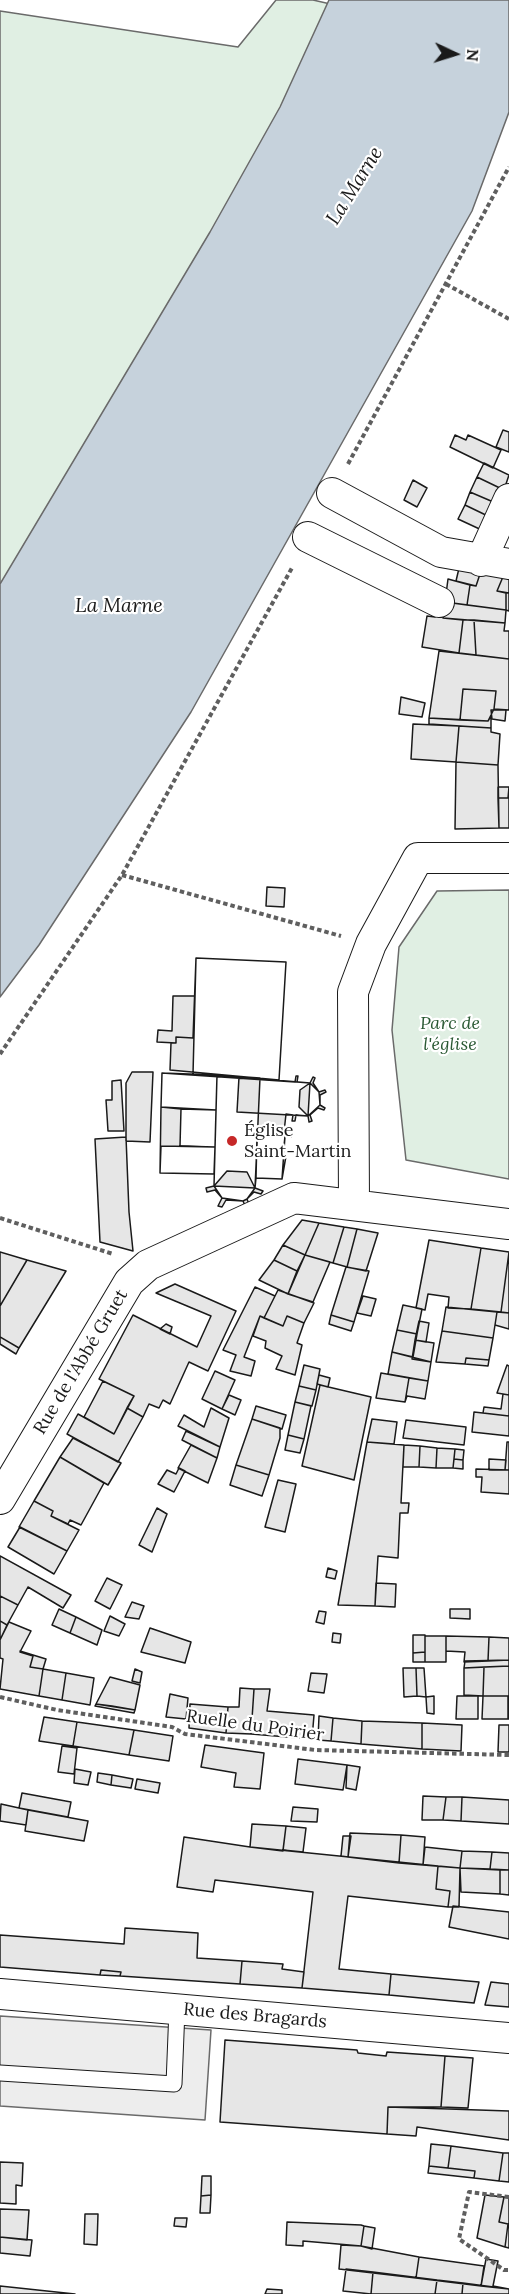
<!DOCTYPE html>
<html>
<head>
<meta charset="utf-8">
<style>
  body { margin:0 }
  #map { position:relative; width:509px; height:2294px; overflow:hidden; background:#fff; font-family:Lora,serif }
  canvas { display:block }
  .north { position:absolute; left:425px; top:24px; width:60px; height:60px; -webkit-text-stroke:4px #fff; paint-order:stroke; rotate:94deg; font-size:16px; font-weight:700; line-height:24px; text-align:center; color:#1a1a1a }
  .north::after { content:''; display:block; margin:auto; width:21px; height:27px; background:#1a1a1a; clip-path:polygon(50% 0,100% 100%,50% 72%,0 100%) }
</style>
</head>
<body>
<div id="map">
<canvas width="509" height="2294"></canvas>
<div class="north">N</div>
</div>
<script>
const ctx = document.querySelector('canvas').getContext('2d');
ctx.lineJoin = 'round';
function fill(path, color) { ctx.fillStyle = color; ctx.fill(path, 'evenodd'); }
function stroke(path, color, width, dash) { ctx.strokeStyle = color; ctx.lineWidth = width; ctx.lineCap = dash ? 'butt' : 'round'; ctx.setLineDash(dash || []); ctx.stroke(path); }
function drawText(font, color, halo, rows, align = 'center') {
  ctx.font = font + ' Lora,serif'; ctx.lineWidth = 4.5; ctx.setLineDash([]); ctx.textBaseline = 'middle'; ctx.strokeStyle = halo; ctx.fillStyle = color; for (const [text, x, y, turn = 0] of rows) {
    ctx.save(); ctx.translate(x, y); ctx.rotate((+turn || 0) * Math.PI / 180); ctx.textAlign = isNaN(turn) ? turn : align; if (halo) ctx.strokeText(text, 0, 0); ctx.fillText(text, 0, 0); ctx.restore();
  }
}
const green = new Path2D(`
  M276,0H313L374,14L0,753V11L238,47Z
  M509,890V1179L406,1160L392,1030L399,947L437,891Z`);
fill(green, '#e0efe3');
stroke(green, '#6a6a6a', 1.5);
const parking = new Path2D(`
  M0,2016L211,2030L205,2120L0,2106Z`);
fill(parking, '#ededed');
stroke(parking, '#6a6a6a', 1.5);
const water = new Path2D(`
  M329,0H509V112L472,211L191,712L39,945L0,997V584L210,232L280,107Z`);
fill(water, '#c6d2dc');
stroke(water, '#6a6a6a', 1.5);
const building = new Path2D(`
  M503,430L509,432V452L496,447Z
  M455,435L466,440L468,435L501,450L493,468L450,447Z
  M484,463L509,475L504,490L477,477Z
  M477,477L504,490L498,504L470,492Z
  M413,480L427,488L417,507L404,500Z
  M470,492L498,504L492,518L465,505Z
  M465,505L492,518L486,532L458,519Z
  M460,564L482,568L476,586L456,581Z
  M482,568L505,572L497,591L506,593V610L467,605L470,585L476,586Z
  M505,572L509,573V593L497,591Z
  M448,579L470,585L467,605L445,602Z
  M506,593H509V611L506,610Z
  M445,602L506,610L505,623L443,618Z
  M437,607L445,608L443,618L463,620L459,653L422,647L427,616L435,617Z
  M463,620H474L476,655L459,653Z
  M474,620L505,623L504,631H509V659L476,655Z
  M439,651L509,659V710L494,709L496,691L463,689L460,720L429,718Z
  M463,689L496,691L494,709L488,721L460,720Z
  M401,697L425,703L422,717L399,714Z
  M491,710H506L505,721L492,719Z
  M491,716V728L429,724V718L488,721Z
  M413,724L459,726L456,762L411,759Z
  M459,726L491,728V732L500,734L498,765L456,762Z
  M456,762L498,765L499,828L455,829Z
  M498,787H509L508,798H498Z
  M509,788V828H499L498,798H508Z
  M267,887L285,888L284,907L266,906Z
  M196,958L286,962L279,1080L170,1070L171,1043H176V1037L193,1038Z
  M196,958L286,962L279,1080L193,1074Z
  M173,996H195L193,1038L176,1037V1043L157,1042L158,1030L172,1031Z
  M132,1072H153L150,1142L126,1141V1083Z
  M162,1073L295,1082L296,1076H298L297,1082L310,1083L313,1077L315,1078L313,1083L319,1092L325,1090L326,1092L320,1095V1105L325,1108L324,1110L318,1108L310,1115L312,1121L309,1122L308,1116L296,1115L295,1121H292L293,1115L286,1114L284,1132L292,1133L291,1137L285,1136L283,1156H286L282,1179L256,1178L255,1188L263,1191L261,1194L254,1192L247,1199L250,1207L246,1208L243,1201L226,1200L222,1207L218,1206L222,1198L215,1190L207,1192L206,1188L214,1186L215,1147L180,1146L181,1109L161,1107Z
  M162,1073L217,1075L216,1110L161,1107Z
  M217,1075L260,1078L255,1188L214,1186Z
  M239,1077L310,1083L308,1116L237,1112Z
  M121,1080L124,1131H108L106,1100H112V1081Z
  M310,1083L319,1092L320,1105L308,1116L299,1107L300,1090Z
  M161,1107L181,1109L180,1146L215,1147L214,1174L160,1173Z
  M181,1109L216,1110L215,1147L180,1146Z
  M257,1136H285L282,1179L256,1178Z
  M126,1137L129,1212L133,1251L100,1242L95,1139Z
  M161,1146L215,1147L214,1174L160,1173Z
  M227,1171L247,1172L255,1188L247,1199L243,1201L222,1198L214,1186Z
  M302,1220L319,1223L305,1255L283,1245Z
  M319,1223L344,1227L333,1263L305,1255Z
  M344,1227L357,1229L347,1267L333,1263Z
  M357,1229L378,1233L366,1271L347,1267Z
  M429,1240L481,1248L471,1309L448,1308L449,1297L428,1294L425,1310L416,1308Z
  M283,1245L305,1255L297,1271L274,1260Z
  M481,1248L509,1252L501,1312L471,1309Z
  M0,1252L27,1260L0,1306Z
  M509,1252V1313L501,1312Z
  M305,1255L330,1262L313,1302L288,1294Z
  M27,1260L66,1271L19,1348L0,1337V1306Z
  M274,1260L297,1271L288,1294L259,1280Z
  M346,1267L369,1271L354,1322L331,1315Z
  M175,1284L236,1311L208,1371L189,1362L170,1404L163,1400L159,1408L149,1404L143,1417L127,1408L134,1396L99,1379L133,1315L197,1347L211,1316L156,1293Z
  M255,1287L275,1296L264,1318L260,1316L244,1357L255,1361L251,1376L230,1371L236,1355L223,1350Z
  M278,1290L314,1303L304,1323L287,1316L283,1326L264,1318Z
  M363,1296L376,1299L371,1316L357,1313Z
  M403,1305L422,1309L417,1334L397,1330Z
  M446,1307L497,1312L493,1338L442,1331Z
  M497,1312L509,1313V1329L495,1325Z
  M331,1315L354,1322L351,1331L329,1324Z
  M260,1316L283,1326L287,1316L304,1323L297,1343L302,1345L295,1375L276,1369L282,1356L265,1348L266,1341L253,1336Z
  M419,1321L429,1323L426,1342L415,1340Z
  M166,1324L172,1327L170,1334L160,1329Z
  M397,1330L417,1334L413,1357L392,1352Z
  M442,1331L493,1338L489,1360L466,1358L465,1364L436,1362Z
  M0,1337L19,1348L16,1354L0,1344Z
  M415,1340L434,1343L431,1362L412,1359Z
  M392,1352L431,1362L428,1381L388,1374Z
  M466,1358L489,1360L488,1366L465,1364Z
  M304,1365L320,1369L316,1390L299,1386Z
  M507,1365L509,1366V1395L497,1393Z
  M215,1371L235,1380L222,1409L202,1399Z
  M381,1373L409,1378L405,1402L376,1398Z
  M319,1375L330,1378L328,1387L317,1384Z
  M409,1378L428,1381L425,1399L407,1396L405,1402Z
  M103,1381L134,1396L114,1434L84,1417Z
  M320,1385L371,1397L354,1480L302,1466Z
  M299,1386L316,1390L312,1406L295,1402Z
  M503,1394L509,1395V1416L483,1413L484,1407L501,1409Z
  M229,1395L241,1400L235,1415L222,1409Z
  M295,1402L311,1406L304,1439L288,1435Z
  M256,1406L286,1415L282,1429L252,1419Z
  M127,1408L143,1417L118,1462L67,1434L78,1414L114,1434Z
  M211,1408L229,1418L220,1447L178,1426L184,1415L204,1427Z
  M474,1412L509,1416V1436L472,1432Z
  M252,1419L280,1428V1438L269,1475L236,1465Z
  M372,1419L397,1422L394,1444L367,1442Z
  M406,1420L466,1427L464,1445L403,1438Z
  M186,1431L220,1447L217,1458L182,1440Z
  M288,1435L304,1439L300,1453L285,1450Z
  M73,1438L121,1463L108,1485L60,1457Z
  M367,1442L404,1445L401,1503H409L408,1513H400L398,1558L378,1556L375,1606L338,1605Z
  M507,1442H509V1470H505Z
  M191,1445L217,1458L208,1483L178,1468Z
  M404,1445L420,1446L419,1467H403Z
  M420,1446L437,1448L436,1468L419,1467Z
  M437,1448L455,1449L453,1468H436Z
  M455,1449L464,1450L463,1460L454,1459Z
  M60,1457L104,1483L81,1525L70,1520L68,1524L51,1516L53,1511L34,1501Z
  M454,1459L463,1460V1469L453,1468Z
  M489,1459L506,1460L505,1470H489Z
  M236,1465L269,1475L262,1496L230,1485Z
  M179,1468L185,1471L174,1492L158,1484L167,1470L176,1474Z
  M476,1469L509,1470V1494L481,1492L482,1477H476Z
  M278,1480L296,1484L285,1532L265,1527Z
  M34,1501L53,1511L51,1516L79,1530L67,1551L19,1527Z
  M157,1508L167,1514L152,1552L139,1545Z
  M20,1527L67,1551L54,1574L8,1547Z
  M0,1556L71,1595L63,1608L28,1587L18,1605L0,1596Z
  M328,1568L337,1571L335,1579L326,1577Z
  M107,1578L122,1585L110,1609L95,1601Z
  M376,1583L396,1584L395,1607L375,1606Z
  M0,1596L18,1605L7,1625L0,1621Z
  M132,1602L144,1606L139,1619L125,1617Z
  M59,1609L76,1617L70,1633L52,1625Z
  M450,1609H470V1619L450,1618Z
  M319,1611L326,1612L324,1624L316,1622Z
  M110,1616L125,1624L119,1636L104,1631Z
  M76,1617L102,1630L97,1645L70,1633Z
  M0,1621L7,1625L0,1640Z
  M9,1622L31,1631L20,1652L33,1656L30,1667L43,1669L39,1696L0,1689L3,1659L0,1658V1640Z
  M150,1628L191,1642L185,1663L141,1652Z
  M333,1633L341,1634L340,1643L332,1642Z
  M413,1635H425V1652L413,1653Z
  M425,1636H446V1662H425Z
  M446,1636L489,1637L488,1661L464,1662L465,1652L446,1651Z
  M489,1637L509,1638V1660L488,1661Z
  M20,1651L46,1659L43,1669L30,1667L33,1656Z
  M425,1652V1662H413V1653Z
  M509,1660V1666L464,1668L465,1661Z
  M509,1666V1719L508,1696H483L484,1667Z
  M484,1667L483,1696L464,1695V1668Z
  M403,1668H416L417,1696L404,1697Z
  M416,1668H424L426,1697L417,1696Z
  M43,1669L66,1673L62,1700L39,1696Z
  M135,1669L142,1672L140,1683L132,1681Z
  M66,1673L94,1678L90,1705L62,1700Z
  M311,1673L327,1674L324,1693L308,1691Z
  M110,1677L140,1685L135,1710L96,1704Z
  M240,1688L254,1689L251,1734L226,1733L228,1707H239Z
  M254,1689H270L267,1711L314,1715L312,1739L251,1734Z
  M170,1694L188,1698L186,1719L166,1717Z
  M434,1696V1714L427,1713L426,1697Z
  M457,1696H478V1719H456Z
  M483,1696H508V1719H482Z
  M96,1704L112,1706L135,1710L134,1713L95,1706Z
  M190,1704L228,1707L226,1733L189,1728Z
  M319,1716L333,1718L331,1741L318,1740Z
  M44,1717L77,1722L73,1746L39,1741Z
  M333,1718L362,1721L361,1744L331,1741Z
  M362,1721L422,1723V1749L361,1744Z
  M77,1722L134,1730L129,1755L73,1746Z
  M422,1723L462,1725L461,1751L422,1749Z
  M499,1725H509V1752H498Z
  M134,1730L173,1736L169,1761L129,1755Z
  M205,1745L264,1753L260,1789L234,1787L236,1773L201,1767Z
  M62,1746L77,1748L74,1774L58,1772Z
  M298,1759L347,1765L343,1790L295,1784Z
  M347,1765L360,1767L356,1790L346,1788Z
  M75,1769L91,1772L88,1785L74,1783Z
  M98,1773L112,1775L111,1785L97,1782Z
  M112,1775L133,1779L131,1788L111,1785Z
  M137,1779L160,1783L158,1793L135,1789Z
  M22,1793L71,1802L68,1817L19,1808Z
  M423,1796L446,1797L443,1820H422Z
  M446,1797H462L461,1821L443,1820Z
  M462,1797L509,1800V1824L461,1821Z
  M1,1804L28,1810L26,1825L0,1821Z
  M293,1807L318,1809L317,1822L291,1821Z
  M28,1810L88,1821L84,1841L25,1831Z
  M252,1824L286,1826L283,1851L250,1847Z
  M286,1826L306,1828L303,1852L283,1850Z
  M350,1833L401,1835L399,1863L348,1857Z
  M401,1835L425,1837L423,1865L399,1863Z
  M343,1836H351L348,1857L341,1856Z
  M184,1837L250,1847L438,1866L436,1889L450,1891L448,1907L348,1896L339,1969L391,1974L389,1995L302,1988L313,1892L215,1880L213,1892L177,1887Z
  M425,1847L462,1851L460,1868L423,1865Z
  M462,1851L492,1852L490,1869L460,1868Z
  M492,1852L509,1853V1870L490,1869Z
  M438,1866L460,1868L459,1907H448L450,1891L436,1889Z
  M460,1868L500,1870V1894L461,1892Z
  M500,1870H509V1895L500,1894Z
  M453,1906L509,1912V1939L449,1927Z
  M125,1928L198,1933L197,1958L242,1961L240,1984L120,1976L121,1972L101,1970L100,1975L0,1967V1935L124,1944Z
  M242,1961L283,1964L282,1969L304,1972L302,1988L240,1984Z
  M101,1970L121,1972L120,1976L100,1975Z
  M391,1974L479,1982L474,2003L389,1995Z
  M491,1982L509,1984V2007L485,2005Z
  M225,2040L357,2050L358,2053L386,2056L387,2052L445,2056L441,2107H388L387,2134L220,2122Z
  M445,2056L473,2058L468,2108L441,2107Z
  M388,2107L509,2111V2140L417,2127L416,2136L387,2134Z
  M431,2144L451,2146L448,2168L429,2166Z
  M451,2146L503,2153L499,2181L474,2178L475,2171L448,2168Z
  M503,2153H509V2182L499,2181Z
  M0,2162L23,2163L22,2186L16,2185V2204L0,2203Z
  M429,2166L475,2171L474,2178L428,2173Z
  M202,2176H211V2195L201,2196Z
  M211,2195L210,2213H200L201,2196Z
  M485,2195L504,2197L499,2222L508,2224L505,2247L477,2238Z
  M504,2197L509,2198V2248L505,2247L508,2224L499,2222Z
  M0,2209L29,2210L27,2240L0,2237Z
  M85,2214H98L97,2245L84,2244Z
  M175,2218H187L186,2227L174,2226Z
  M287,2222L361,2225L364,2226L361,2246L303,2241V2246L286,2245Z
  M364,2226L375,2228L372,2249L361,2246Z
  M0,2237L32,2240L30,2256L0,2253Z
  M341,2245L361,2246L419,2257L416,2278L339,2269Z
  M419,2257L484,2266L481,2286L416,2278Z
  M486,2259L498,2261L493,2286L509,2289L481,2286Z
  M346,2269L373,2272L371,2294L343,2291Z
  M373,2272L437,2280L435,2294H371Z
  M437,2280L463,2283L462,2294H435Z
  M463,2283L509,2289V2294H462Z
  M0,2286L75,2294H0Z
  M267,2289L282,2290V2294H265Z`);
fill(building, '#e6e6e6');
stroke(building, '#1a1a1a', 1.5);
const service = new Path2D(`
  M0,2073L174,2084L177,2009`);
const minor = new Path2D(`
  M332,493L441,552L509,564
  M308,537L439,602
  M481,561L509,499
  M354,1205L353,992L371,944L418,858H509
  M0,1499L129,1282L148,1265L294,1198L509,1224
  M0,1994L509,2038`);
stroke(service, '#1a1a1a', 17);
stroke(minor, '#1a1a1a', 32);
stroke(new Path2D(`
  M446,284L509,319
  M348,464L509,167
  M122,875L341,936
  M0,1054L122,875L293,566
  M0,1218L113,1254
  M0,1697L57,1710L172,1727L185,1734L315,1750L509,1755
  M509,2197L469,2192L459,2239L504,2270H509`), '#5f5f5f', 4, [4.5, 3]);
stroke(service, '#fff', 15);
stroke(minor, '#fff', 30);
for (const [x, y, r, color] of [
  [232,1141,6,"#c62828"]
]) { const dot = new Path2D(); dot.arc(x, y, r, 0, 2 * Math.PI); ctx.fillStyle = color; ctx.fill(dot); stroke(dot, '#fff', 2); }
drawText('italic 18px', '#2b5a34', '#fff', [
  ["Parc de",450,1024],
  ["l'église",450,1045]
]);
drawText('18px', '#1a1a1a', '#fff', [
  ["Église",244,1131],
  ["Saint-Martin",244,1152]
], 'left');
drawText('18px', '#1a1a1a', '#fff', [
  ["Rue de l'Abbé Gruet",81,1362,-59],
  ["Ruelle du Poirier",255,1726,8],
  ["Rue des Bragards",255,2016,5]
]);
drawText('italic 20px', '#1a1a1a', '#fff', [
  ["La Marne",355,186,-58],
  ["La Marne",119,606]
]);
</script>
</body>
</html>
